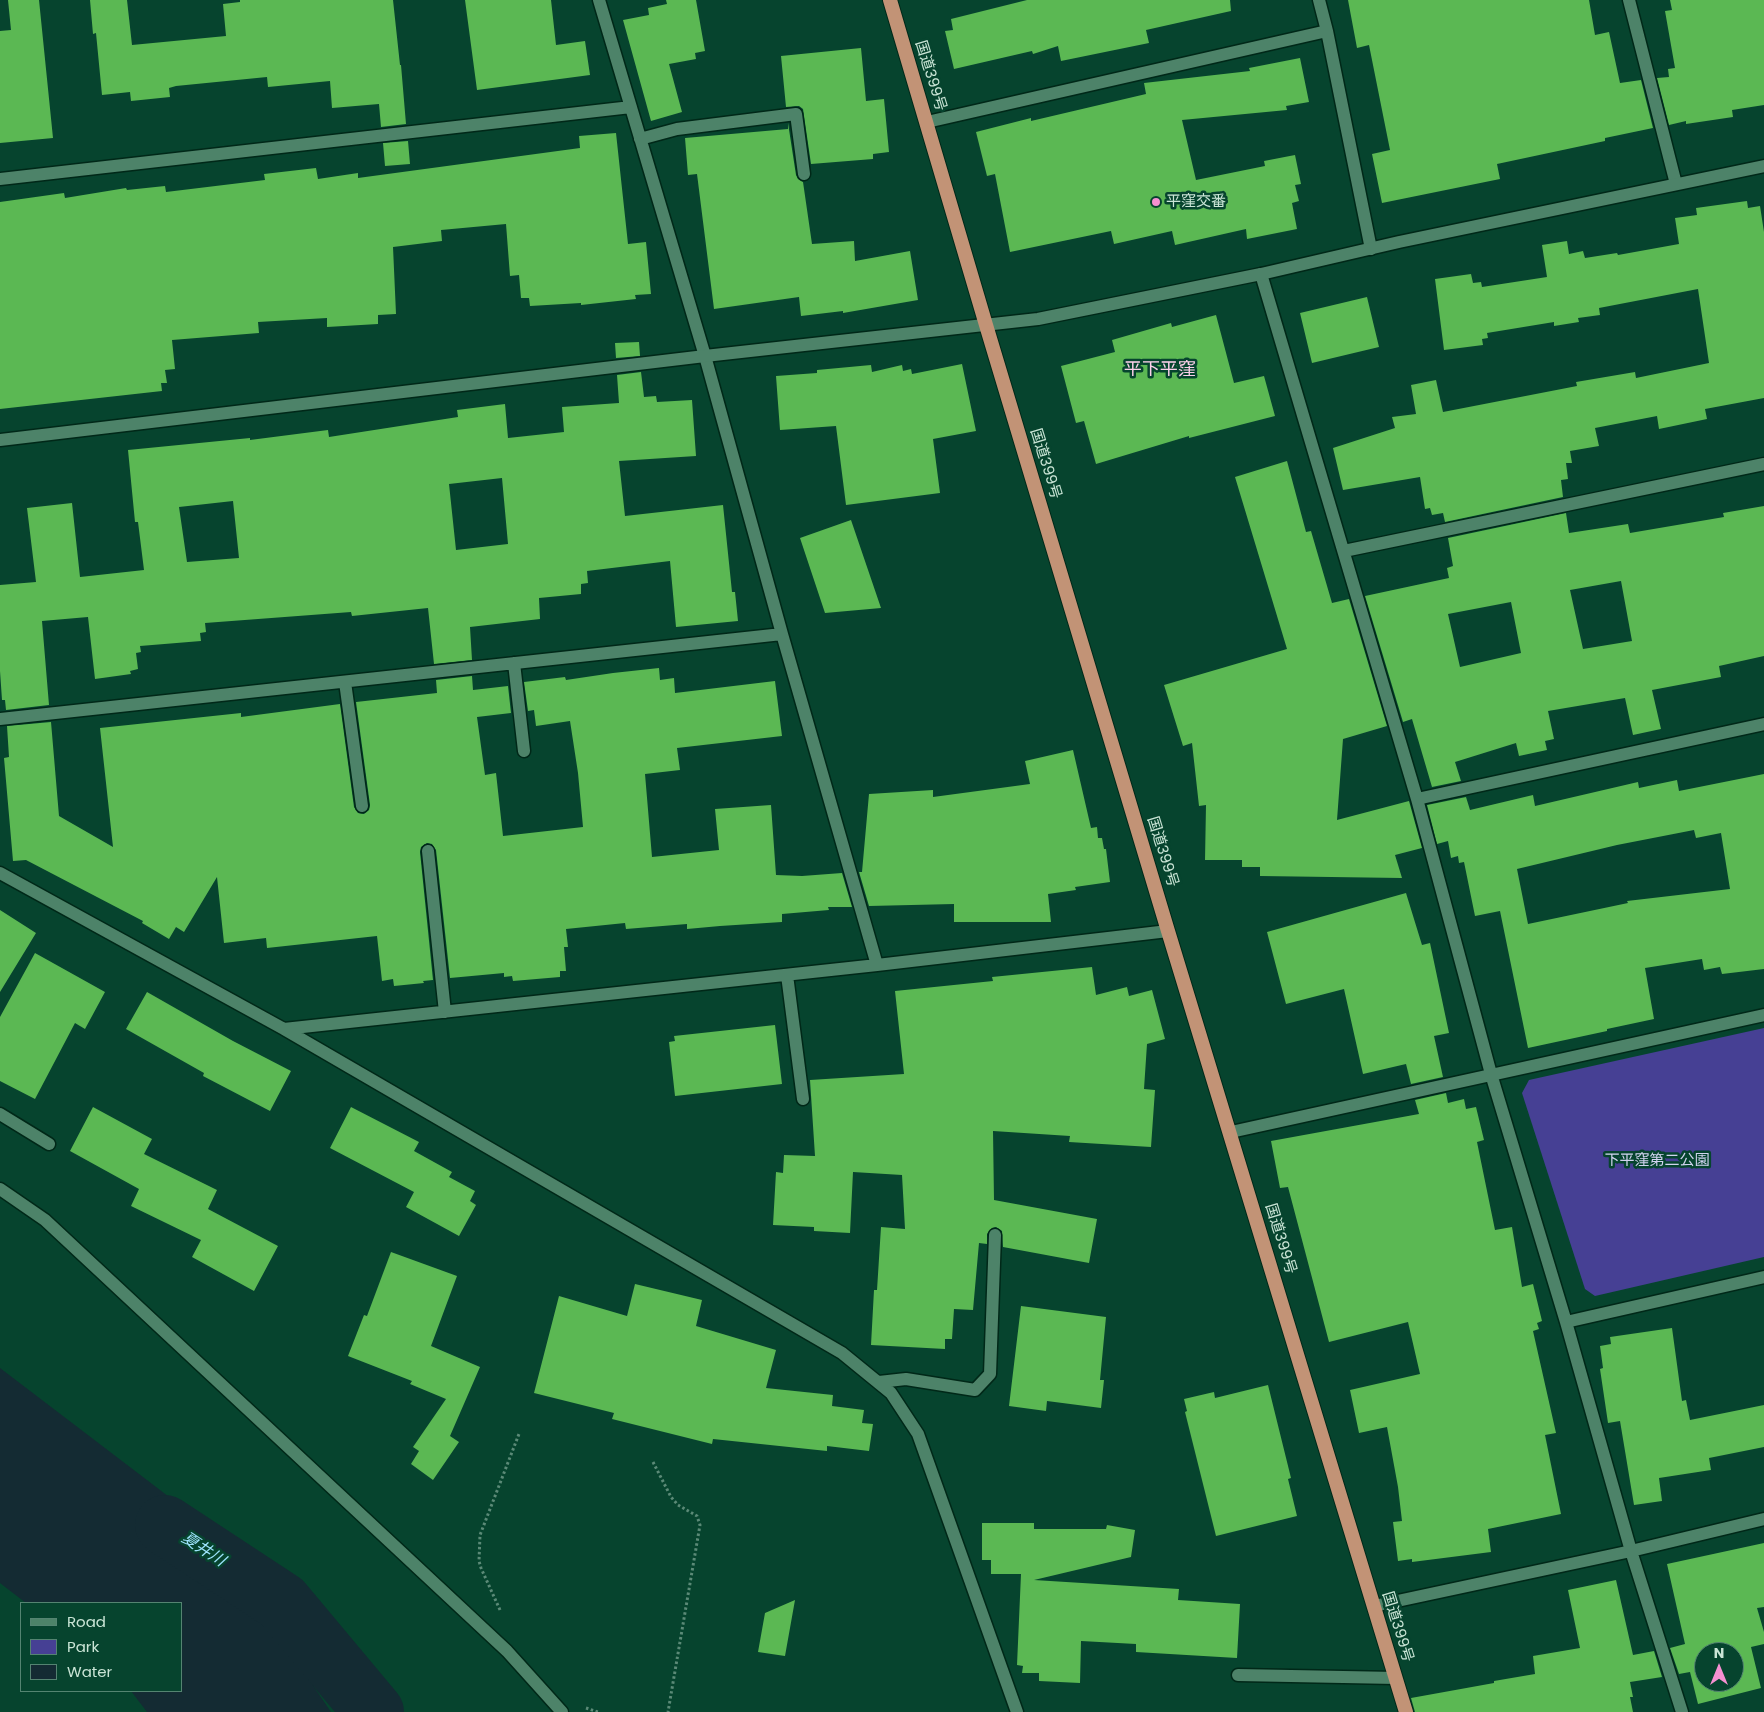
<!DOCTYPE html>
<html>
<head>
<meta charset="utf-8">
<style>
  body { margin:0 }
  #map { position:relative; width:1764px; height:1712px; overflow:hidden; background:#06442e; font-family:Poppins,sans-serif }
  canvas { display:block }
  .legend { position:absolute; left:20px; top:1602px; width:162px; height:90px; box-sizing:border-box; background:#06442e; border:1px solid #548471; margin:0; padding:6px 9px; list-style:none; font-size:15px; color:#cae5d6 }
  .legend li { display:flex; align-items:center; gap:10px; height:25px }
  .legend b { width:25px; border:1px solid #548471 }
  .north { position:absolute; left:1694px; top:1642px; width:50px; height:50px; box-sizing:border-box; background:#06442e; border:1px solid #548471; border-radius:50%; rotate:0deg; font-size:14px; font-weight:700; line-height:20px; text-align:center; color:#cae5d6 }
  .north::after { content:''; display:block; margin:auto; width:18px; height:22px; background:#f590d1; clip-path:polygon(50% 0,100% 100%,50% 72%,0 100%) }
</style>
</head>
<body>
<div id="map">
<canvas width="1764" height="1712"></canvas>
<ul class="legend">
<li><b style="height:6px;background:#4d8369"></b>Road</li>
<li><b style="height:14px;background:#464094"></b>Park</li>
<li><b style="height:14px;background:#142b33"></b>Water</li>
</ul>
<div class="north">N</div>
</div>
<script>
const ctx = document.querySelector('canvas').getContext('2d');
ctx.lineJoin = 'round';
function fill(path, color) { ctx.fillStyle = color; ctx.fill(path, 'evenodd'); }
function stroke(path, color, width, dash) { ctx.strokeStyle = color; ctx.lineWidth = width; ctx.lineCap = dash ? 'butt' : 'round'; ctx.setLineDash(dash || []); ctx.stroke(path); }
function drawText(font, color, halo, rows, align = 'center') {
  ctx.font = font + ' Poppins,"Noto Sans JP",sans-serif'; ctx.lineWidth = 5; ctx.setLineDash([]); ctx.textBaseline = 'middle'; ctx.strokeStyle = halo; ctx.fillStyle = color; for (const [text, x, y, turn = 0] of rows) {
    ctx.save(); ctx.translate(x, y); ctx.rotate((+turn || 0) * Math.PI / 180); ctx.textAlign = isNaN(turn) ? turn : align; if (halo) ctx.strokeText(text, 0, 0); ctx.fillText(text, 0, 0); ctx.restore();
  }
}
fill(new Path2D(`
  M1764,1028V1257L1595,1296L1585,1289L1522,1093L1529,1080Z`), '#464094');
fill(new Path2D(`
  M0,1368L202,1522L331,1712H147L131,1691H181V1603H26L0,1583Z`), '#142b33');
stroke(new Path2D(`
  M165,1525L282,1602L374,1712`), '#142b33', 60);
fill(new Path2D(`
  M8,0H39L53,138L0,143V31L11,30Z
  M90,0H127L132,45L226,36L223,4L240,2V0H393L400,65H401L406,124L381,127L379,104L332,108L330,81L268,87L267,77L176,86L169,88L170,97L131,101L130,92L102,95L96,33L93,34Z
  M465,0H551L556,45L585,41L590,75L477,90Z
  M666,0H696L705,51L695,53L696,59L669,64L682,112L651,121L623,20L649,15L648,8L667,4Z
  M1027,0H1230L1231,11L1146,30L1149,43L1061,61L1058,46L1033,54L1032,51L954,69L945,31L953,30L951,19Z
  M1348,0H1589L1595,35L1609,32L1620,83L1641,80L1653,128L1605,138V141L1497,164L1500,179L1382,203L1372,154L1390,150L1369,45L1357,48Z
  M1670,0H1764V105L1732,110L1733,117L1686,124V121L1669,125L1657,78L1669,77L1668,69L1675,68L1665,11L1672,10Z
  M861,48L866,101L884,99L889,152L873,154V159L811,164L803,109L799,106L786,107L781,56Z
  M1300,58L1309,102L1286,106L1287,110L1182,120L1196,180L1265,166L1264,161L1295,155L1301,184L1295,185L1299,201L1292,203L1297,229L1247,239L1246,229L1175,245L1172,231L1114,244L1111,231L1010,252L995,174L987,176L976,132L1031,118V121L1146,94L1144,83L1250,71L1249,68Z
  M788,123L796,175L798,179L803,182L812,244L854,241L855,261L910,251L918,300L843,313V311L801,316L799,297L714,309L697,174L688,175L685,138L788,129Z
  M616,133L628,244L646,242L651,294L635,295L636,299L581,305V303L530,306L529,298H521L519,275L510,276L506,224L441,230L442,241L393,247L396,314L378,315V324L327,327V318L258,322L259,333L172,340L175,369L165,370L167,383H161L162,391L0,409V202L64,193L65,198L126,188L127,190L165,186L166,192L265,180L264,174L316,168L318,179L358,173V178L580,148L579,136Z
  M408,141L410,164L385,166L383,143Z
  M1747,201L1748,208L1760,206L1764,232V398L1705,409L1707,419L1659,429L1657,416L1595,428L1599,446L1570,451L1572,463H1566L1568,479L1561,480L1563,497L1445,522L1443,513L1432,515L1430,508L1425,509L1420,477L1343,490L1333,448L1395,428L1392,417L1416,414L1411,385L1436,380L1443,412L1577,386L1576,382L1635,372L1636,378L1709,363L1698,289L1599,308L1600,315L1578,318L1579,322L1554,326V322L1487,333L1488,338L1482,339L1483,345L1444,350L1435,279L1471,274L1473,283L1481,282L1482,287L1547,277L1542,245L1567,241L1569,254L1583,251L1585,258L1617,253L1618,255L1679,244L1675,218L1697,215L1696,208Z
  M1367,297L1379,347L1312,363L1300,313Z
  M1216,315L1234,383L1264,376L1275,416L1189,438V436L1096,464L1084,421L1076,423L1061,366L1115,352L1112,340L1171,323L1172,327Z
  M639,342L640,356L616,358L615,343Z
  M962,364L976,431L933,439L940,493L846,505L836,426L780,430L776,376L817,373V370L871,365L872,372L902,365L903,371L911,369L912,374Z
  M641,372L644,397L656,396L657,402L692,400L696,456L619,461L625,516L723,505L732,592H735L738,621L676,627L670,561L587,571L588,583L581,584V594L539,598L540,619L470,627L472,660L434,664L428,608L352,616L351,612L205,623L206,632L200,633L201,641L140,646L141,652L136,653L138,669L130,671L131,674L95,679L88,617L42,621L49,705L6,710L5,700H2L0,671V585L36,582L27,508L72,503L80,577L144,570L138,522H135L128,450L250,438V440L328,430L329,437L458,417L457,410L505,404L508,438L564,432L562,407L619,403L617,375ZM502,478L508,544L456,550L449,484ZM233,501L239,558L187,562L179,507Z
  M1287,461L1306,532L1311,531L1332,603L1349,599L1387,726L1343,739L1337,820L1409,801L1422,848L1395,855L1402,878L1260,876V867H1242V860H1205L1206,805L1199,806L1192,743L1183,746L1164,685L1287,649L1235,477Z
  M1764,506V656L1719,666L1721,677L1652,690L1661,729L1633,735L1625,698L1548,711L1554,739L1545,741L1547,750L1519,756L1516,743L1455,762L1461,781L1432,787L1412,719L1403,722L1365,596L1449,578L1447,568L1453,566L1448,538L1566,513L1569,533L1628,524L1630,533L1724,517L1723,513ZM1621,581L1632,641L1583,649L1570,590ZM1511,602L1521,653L1460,667L1448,614Z
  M851,520L881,608L825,613L800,538Z
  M659,668L660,680L674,678L675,693L775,681L782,736L677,748L680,770L645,774L652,857L719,850L715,809L771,805L776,875L802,876L842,873L852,907H828L829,910L782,914V922L720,926L687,929V924L626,929L625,923L566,929L568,947H564L566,971H560V977L513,981L512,976L504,977V973L450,978L436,850L432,844L427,843L421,847L420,852L433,980L423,981L424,983L394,986L393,979L382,981L377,936L267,948L266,938L224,943L217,877L184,932L176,927L169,939L142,923L143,921L26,860L13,861L4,758L9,757L7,726L51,722L59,816L113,847L100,728L241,713V717L340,704L354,807L358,813L364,814L369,810L370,805L356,702L437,693L436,680L472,676L473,690L508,686L511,713L477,717L485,775L496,773L503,836L583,827L578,773L570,721L536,726L534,710L528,711L524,682L565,677L566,680L613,673Z
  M1073,750L1091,828L1097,827L1098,838H1102L1104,849H1106L1110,882L1075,887L1076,890L1048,894L1051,922H954V904L869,906L859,872H862L869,794L933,790V797L1030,784L1025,761Z
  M1764,774V969L1722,974L1720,967L1704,970L1702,959L1645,968L1654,1019L1607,1029V1031L1528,1048L1500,911L1475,916L1464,862L1459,863L1458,856L1451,858L1448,841L1437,844L1427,805L1466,797L1470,810L1533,795L1535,806L1638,782L1639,788L1677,780L1679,791ZM1694,830L1696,838L1721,833L1730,889L1627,901L1628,903L1528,924L1517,869L1617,845Z
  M1406,893L1422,945L1430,943L1449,1033L1434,1036L1443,1077L1411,1084L1406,1064L1363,1074L1344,989L1286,1004L1267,932Z
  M0,910L36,933L0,992Z
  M35,953L105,992L85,1029L75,1023L35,1099L0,1081V1017Z
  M1092,967L1096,995L1127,987L1129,996L1152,990L1165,1039L1147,1044L1144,1089L1155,1090L1151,1147L1069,1142L1070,1136L993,1131L994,1200L1097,1219L1089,1263L1003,1247L1002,1231L996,1227L992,1228L987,1234V1244L979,1243L973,1310L954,1309L952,1339H945V1349L871,1345L874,1290H877L881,1227L905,1229L902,1175L853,1172L850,1233L814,1231V1227L773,1225L776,1172L783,1173L784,1155L815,1156L810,1080L904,1074L895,991L993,981L992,977Z
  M147,992L233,1041L291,1071L270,1111L203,1076L204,1073L126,1029Z
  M775,1025L782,1084L675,1096L669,1042L675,1041L674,1036Z
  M1446,1093L1448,1103L1464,1099L1466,1109L1476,1107L1484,1140L1477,1142L1495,1230L1512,1227L1522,1287L1533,1284L1542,1321L1537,1323L1539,1329L1533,1331L1556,1433L1545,1435L1561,1514L1488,1529L1491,1552L1412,1562V1559L1398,1561L1393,1522L1402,1521L1398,1487L1387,1427L1359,1433L1350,1390L1420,1374L1408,1322L1329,1342L1288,1187L1280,1188L1271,1141L1419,1114L1415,1100Z
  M93,1107L152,1139L144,1154L217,1190L208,1209L278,1246L254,1291L192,1257L201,1240L131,1206L139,1189L70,1151Z
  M351,1107L419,1142L414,1151L452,1172L449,1177L475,1191L470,1201L476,1205L459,1236L406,1207L414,1192L330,1148Z
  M391,1252L457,1276L431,1346L480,1367L450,1436L459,1442L433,1480L411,1464L419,1451L413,1447L446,1399L410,1384L412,1381L348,1356L364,1315L367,1316Z
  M635,1284L702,1300L696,1326L776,1350L766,1388L833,1395L832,1406L864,1410L862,1423L873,1424L869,1451L827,1446V1451L713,1439L712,1444L612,1419L614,1413L534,1393L559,1296L627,1316Z
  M1021,1306L1106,1317L1100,1380H1104L1101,1408L1047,1401L1046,1411L1009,1406Z
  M1672,1328L1682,1401L1686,1400L1690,1420L1764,1405V1447L1709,1458L1711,1470L1659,1478L1662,1501L1634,1505L1620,1421L1608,1423L1600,1369L1603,1368L1600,1346L1611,1344L1610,1337Z
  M1268,1385L1291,1478L1288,1479L1297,1516L1216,1536L1185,1412L1187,1411L1184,1399L1214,1392L1215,1398Z
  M982,1523H1034V1529H1106L1107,1525L1135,1530L1131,1557L1034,1580L1179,1589L1178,1600L1240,1604L1237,1658L1136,1652V1644L1081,1641L1080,1683L1039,1681V1673H1022L1023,1666L1017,1665L1021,1574H991V1560H982Z
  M1764,1543V1607L1757,1608L1764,1632V1644L1751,1647L1761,1688L1698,1704L1690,1672L1679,1674L1670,1648L1685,1644L1667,1564ZM1704,1652H1734V1682H1704Z
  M1616,1580L1633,1655L1654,1651L1662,1677L1630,1682L1633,1697H1630L1633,1712H1415L1411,1698L1494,1683V1681L1535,1674L1533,1656L1580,1648L1568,1590Z
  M795,1600L785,1656L758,1652L765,1613Z`), '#5bb853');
const minor = new Path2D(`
  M599,0L705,356L782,634L877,965
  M1319,0L1327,31L1371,249
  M1629,0L1676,184
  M927,122L1327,31
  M640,139L677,129L796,114L804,174
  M0,179L631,107
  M1261,274L1417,799L1491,1074L1566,1322L1631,1551L1682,1712
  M1344,551L1764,464
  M514,663L524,751
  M345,682L362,806
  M0,719L782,634
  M1417,799L1764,724
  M428,851L445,1012
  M0,873L284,1029L842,1353L891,1393L918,1434L1017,1712
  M787,975L803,1099
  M284,1029L877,965L1168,931
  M0,1114L49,1144
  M1231,1132L1764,1015
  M0,1189L45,1220L507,1651L562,1712
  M1566,1322L1764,1277
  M879,1382L906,1379L975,1390L990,1374L995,1235
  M1374,1606L1631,1551L1764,1519
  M1238,1675L1396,1678`);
const tertiary = new Path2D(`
  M0,440L705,356L1038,319L1261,274L1399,242L1764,166`);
const trunk = new Path2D(`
  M890,0L986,325L1168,931L1406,1712`);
stroke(minor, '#002818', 15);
stroke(tertiary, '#002818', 15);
stroke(trunk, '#002818', 16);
stroke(new Path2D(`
  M653,1462L671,1497L678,1505L697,1516L700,1525L668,1712
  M500,1610L481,1568L479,1561L480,1535L519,1434
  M586,1708L598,1712`), '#5b8a77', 3, [2.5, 2.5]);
stroke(minor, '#4d8369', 12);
stroke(tertiary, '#4d8369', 12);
stroke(trunk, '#c29376', 14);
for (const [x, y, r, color] of [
  [1156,202,5,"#f590d1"]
]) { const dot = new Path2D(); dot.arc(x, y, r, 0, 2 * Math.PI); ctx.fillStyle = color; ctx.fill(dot); stroke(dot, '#06442e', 2); }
drawText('15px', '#cae5d6', '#06442e', [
  ["国道399号",930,76,73],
  ["国道399号",1045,464,73],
  ["国道399号",1162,852,73],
  ["国道399号",1280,1239,73],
  ["国道399号",1397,1627,73]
]);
drawText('15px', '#cae5d6', '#06442e', [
  ["平窪交番",1166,202]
], 'left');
drawText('15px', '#d1d3ef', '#06442e', [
  ["下平窪第二公園",1657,1161]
]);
drawText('italic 16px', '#9de3fc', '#06442e', [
  ["夏井川",203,1550,33]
]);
drawText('18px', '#fcd0ea', '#06442e', [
  ["平下平窪",1160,370]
]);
</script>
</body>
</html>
